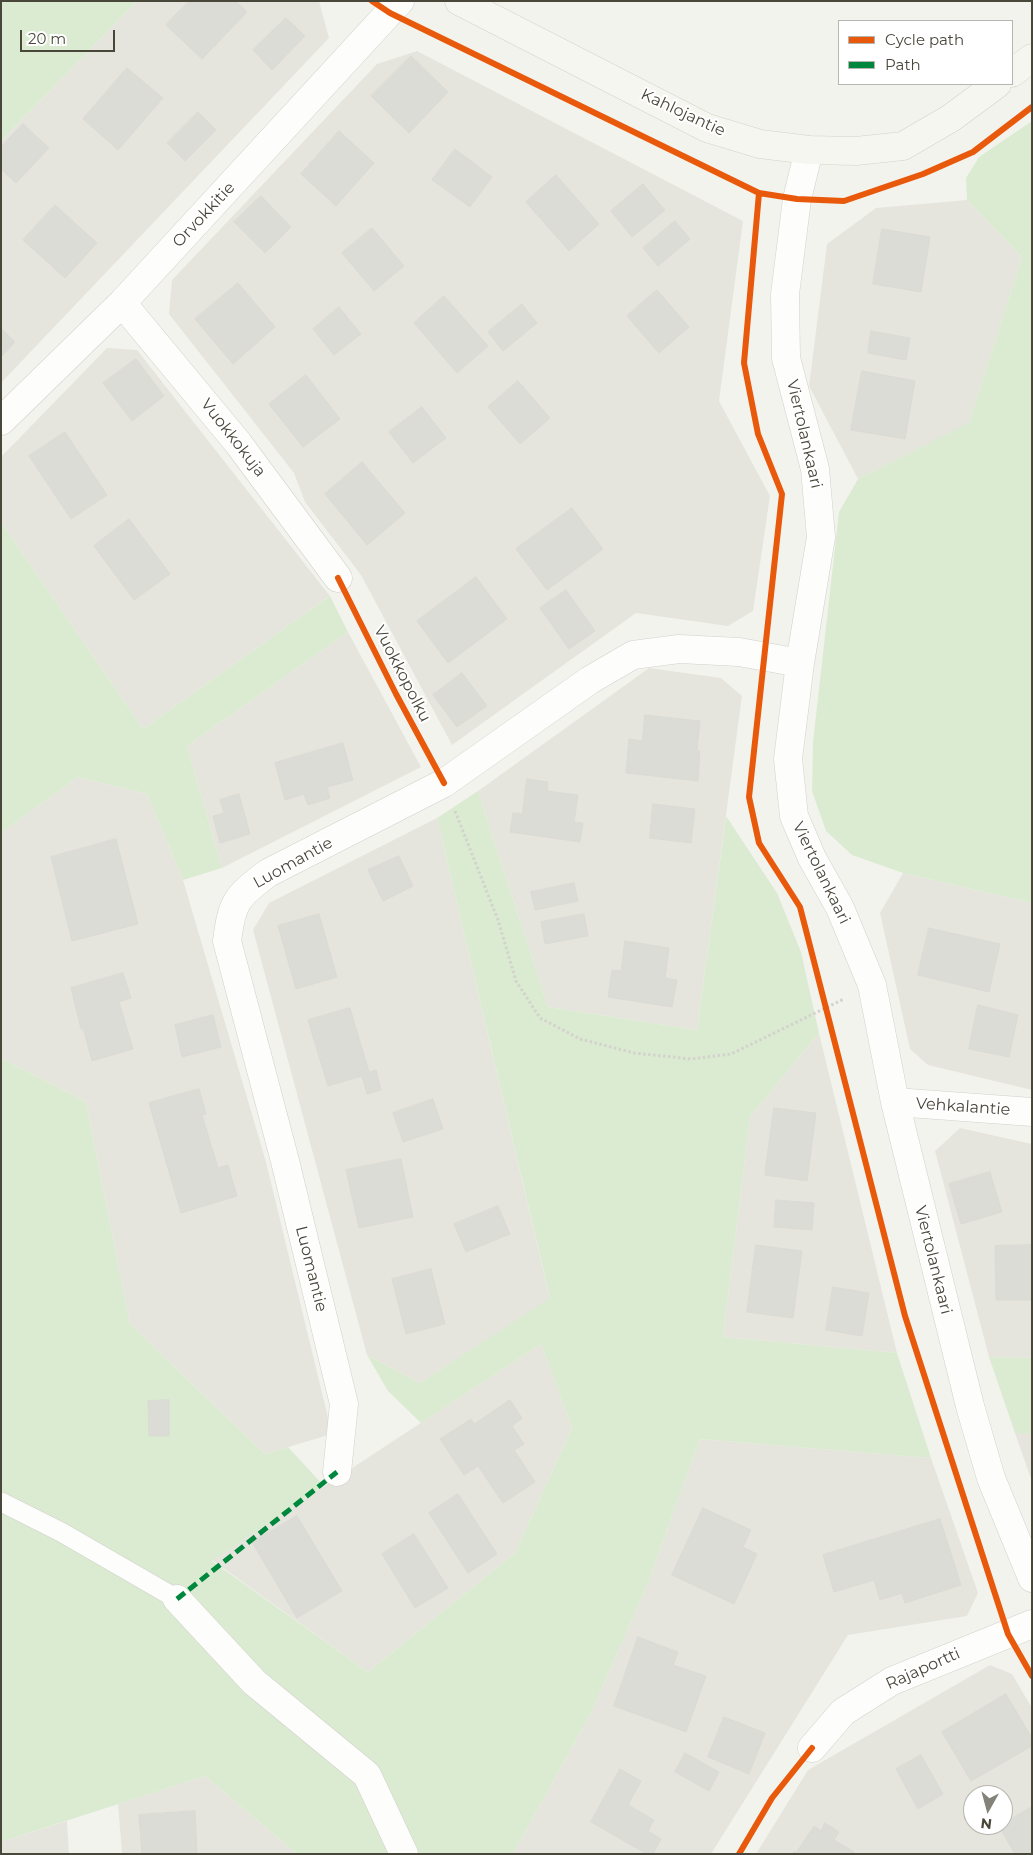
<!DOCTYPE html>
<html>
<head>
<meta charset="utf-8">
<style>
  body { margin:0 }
  #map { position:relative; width:1033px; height:1855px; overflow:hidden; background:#f3f3ee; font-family:Montserrat,sans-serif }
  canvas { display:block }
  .frame { position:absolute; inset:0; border:2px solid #49463a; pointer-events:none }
  .legend { position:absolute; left:838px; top:20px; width:175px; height:65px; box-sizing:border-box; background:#fff; border:1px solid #b6b5b0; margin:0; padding:6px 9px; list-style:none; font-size:15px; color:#49463a }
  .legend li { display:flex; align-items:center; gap:10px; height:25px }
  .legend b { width:25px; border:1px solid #b6b5b0 }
  .north { position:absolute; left:963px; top:1785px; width:50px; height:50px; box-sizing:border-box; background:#fff; border:1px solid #b6b5b0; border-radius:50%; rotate:187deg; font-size:14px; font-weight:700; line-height:20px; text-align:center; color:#49463a }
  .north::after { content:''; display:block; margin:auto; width:18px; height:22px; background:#848379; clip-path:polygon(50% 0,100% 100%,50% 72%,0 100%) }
  .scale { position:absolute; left:20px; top:30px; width:95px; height:22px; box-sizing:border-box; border:2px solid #49463a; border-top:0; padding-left:6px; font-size:15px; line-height:18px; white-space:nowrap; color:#49463a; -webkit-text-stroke:4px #fff; paint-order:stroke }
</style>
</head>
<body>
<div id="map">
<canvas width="1033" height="1855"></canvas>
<div class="frame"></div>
<ul class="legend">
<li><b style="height:6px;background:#e8590c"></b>Cycle path</li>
<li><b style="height:6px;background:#00873e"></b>Path</li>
</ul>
<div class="north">N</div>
<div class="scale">20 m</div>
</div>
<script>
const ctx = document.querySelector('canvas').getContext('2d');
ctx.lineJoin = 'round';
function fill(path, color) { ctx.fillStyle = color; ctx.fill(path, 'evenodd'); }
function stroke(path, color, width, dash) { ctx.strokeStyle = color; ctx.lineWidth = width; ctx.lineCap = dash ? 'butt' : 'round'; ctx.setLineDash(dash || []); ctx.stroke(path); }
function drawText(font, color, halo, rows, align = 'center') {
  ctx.font = font + ' Montserrat,sans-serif'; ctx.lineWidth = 4; ctx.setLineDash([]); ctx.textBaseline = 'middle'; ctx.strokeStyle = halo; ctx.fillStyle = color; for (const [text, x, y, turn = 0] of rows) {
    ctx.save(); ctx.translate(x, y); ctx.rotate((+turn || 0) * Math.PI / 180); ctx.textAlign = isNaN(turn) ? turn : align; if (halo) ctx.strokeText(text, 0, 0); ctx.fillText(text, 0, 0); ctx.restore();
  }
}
fill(new Path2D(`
  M137,1H319L329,38L1,383V141Z
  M417,51L743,221L719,401L770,496L753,611L728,626L636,613L452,745L361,575L305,502L294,473L169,314L172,280L377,64Z
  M967,200L1022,257L969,424L858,479L809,386L827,244L876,208Z
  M107,348L137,350L330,596L143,729L1,522V457Z
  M348,632L421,767L222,868L187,746Z
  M649,668L721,678L742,696L697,1030L548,1007L478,791Z
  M78,777L147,794L183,880L266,1162L332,1434L265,1454L130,1324L86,1102L1,1058V833Z
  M437,818L550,1299L420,1383L367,1355L253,930L269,903Z
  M903,873L1032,903V1090L928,1065L910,1049L880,913Z
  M819,1033L897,1353L723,1337L750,1117Z
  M960,1128L1032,1144V1358L989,1357L935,1151Z
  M541,1344L572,1428L515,1553L368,1672L212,1560Z
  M1015,1433H1032V1482Z
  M700,1439L931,1458L978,1593L967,1616L848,1635L711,1854H513L592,1711L648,1583Z
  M990,1665L1012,1674L1032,1708V1854H756L808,1770ZM973,1795H1003V1825H973Z
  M205,1776L297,1854H122L118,1804Z
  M67,1821L69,1854H1V1842Z`), '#e6e5dd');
fill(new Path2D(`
  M1,1H137L1,141Z
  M1032,121V903L903,873L852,855L826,831L812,791L813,742L839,512L858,479L969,423L1022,257L967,200L966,178L979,157Z
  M1,522L143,729L330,596L348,632L187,746L222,868L183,880L147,794L78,777L1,833Z
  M478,791L548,1007L697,1030L726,816L777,893L801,952L819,1033L750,1117L723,1337L897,1353L931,1458L700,1439L648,1583L592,1711L513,1854H297L205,1776L1,1842V1058L86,1102L130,1324L265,1454L288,1447L324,1486L212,1561L368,1672L515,1553L572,1428L541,1344L421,1423L388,1391L367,1355L420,1383L550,1298L437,818Z
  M989,1357L1032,1358V1433H1015Z`), '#dbebd1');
const building = new Path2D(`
  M189,1H236L247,12L202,59L166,25Z
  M286,18L305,36L272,70L253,50Z
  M411,56L448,92L409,133L371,96Z
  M127,68L163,98L118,150L83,119Z
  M198,112L216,130L185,161L167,143Z
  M23,124L49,148L16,183L1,169V147Z
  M339,131L374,163L336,206L301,174Z
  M455,149L492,177L470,207L432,180Z
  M556,175L599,224L569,251L526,202Z
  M643,184L665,210L632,237L611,211Z
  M261,196L291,227L265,253L234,222Z
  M55,205L97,243L65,278L23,240Z
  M675,221L690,239L658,266L643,248Z
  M372,228L404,266L374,291L342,253Z
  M882,229L930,237L921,292L873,284Z
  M238,283L275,327L233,364L195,319Z
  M657,290L689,327L659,353L627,316Z
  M444,296L488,346L457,373L414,323Z
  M522,304L537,323L503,351L488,332Z
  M339,307L361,334L334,355L313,329Z
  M1,328L15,342L1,357Z
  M871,331L910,338L906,360L868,353Z
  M136,359L164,396L132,421L103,383Z
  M862,371L915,381L905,439L851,430Z
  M306,375L340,419L303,447L269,404Z
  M518,381L550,418L520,444L488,407Z
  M422,407L446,438L413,463L389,432Z
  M65,432L107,495L71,519L29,456Z
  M362,462L405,513L367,545L325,494Z
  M572,508L603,549L547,590L516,549Z
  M129,519L170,574L134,600L94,546Z
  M476,577L507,619L448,663L417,621Z
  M566,590L595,631L569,649L540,608Z
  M462,673L487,706L457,727L433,695Z
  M645,715L700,721L697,751H700L698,781L626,773L629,739L642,741Z
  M343,743L353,780L327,787L330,798L308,805L304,794L285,800L275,763Z
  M527,779L548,782L547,791L578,795L574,822L583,823L580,842L510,832L513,813L522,814Z
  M239,794L250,834L220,843L213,816L224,813L220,800Z
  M653,804L695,809L691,843L650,838Z
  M116,839L138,924L72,941L51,857Z
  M399,856L413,886L383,901L368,870Z
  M574,883L578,901L535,910L531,892Z
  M319,914L337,977L296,989L278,926Z
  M584,914L588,936L545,944L541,922Z
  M929,928L1000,944L989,992L918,975Z
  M625,941L669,948L665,978L677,980L672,1007L608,997L612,970L621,971Z
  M123,973L131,998L119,1002L133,1049L92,1061L83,1028L81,1029L71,988Z
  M978,1005L1018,1015L1009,1057L969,1049Z
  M350,1008L369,1072L376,1070L381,1090L367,1094L362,1076L328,1086L308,1020Z
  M213,1015L221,1047L182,1057L175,1025Z
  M199,1089L206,1114L202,1115L218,1168L228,1165L237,1196L181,1213L149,1103Z
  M433,1099L443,1129L403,1142L393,1113Z
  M774,1108L816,1113L807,1181L765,1175Z
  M401,1159L413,1217L359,1228L346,1170Z
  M990,1172L1002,1212L961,1224L949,1184Z
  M776,1200L814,1203L812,1230L774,1227Z
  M498,1206L510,1234L466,1252L454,1224Z
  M756,1245L802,1251L793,1318L747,1312Z
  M1032,1245V1300H996L995,1246Z
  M431,1269L445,1324L406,1334L392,1279Z
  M833,1287L869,1293L862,1336L826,1330Z
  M169,1400V1436H149L148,1401Z
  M510,1400L522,1418L512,1426L524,1444L514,1450L535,1482L503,1503L478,1466L464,1475L440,1439L471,1419L474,1424Z
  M458,1494L497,1554L468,1573L429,1513Z
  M703,1508L751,1530L743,1547L757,1554L734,1604L672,1575Z
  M297,1516L342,1591L297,1618L252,1542Z
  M940,1519L961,1585L905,1603L902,1593L880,1600L874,1580L834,1592L823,1555Z
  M414,1534L448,1588L415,1608L382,1554Z
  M638,1637L678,1652L673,1665L706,1676L686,1732L614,1706Z
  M1006,1694L1032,1738V1746L971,1781L942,1732Z
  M724,1717L765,1733L749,1774L708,1757Z
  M685,1753L719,1772L709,1791L675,1772Z
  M921,1755L943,1794L918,1809L896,1769Z
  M620,1769L641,1781L628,1805L654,1820L648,1831L661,1839L653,1854H647L591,1822Z
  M1032,1807V1854H1015L999,1826Z
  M195,1811L197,1854H142L139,1815Z
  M825,1823L839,1832L834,1840L854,1852L853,1854H793L794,1851L796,1853L814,1826L821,1831Z`);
fill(building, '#dcdcd6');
stroke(building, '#dbdad4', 1);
const lane = new Path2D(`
  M1,1502L61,1532L177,1599`);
const street = new Path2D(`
  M809,150L797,199L785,294L786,358L815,469L821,537L800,663L788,759L794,816L812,858L840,908L872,985L895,1102L970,1406L991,1478L1032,1578
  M122,303L238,443L338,578
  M1,421L122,303L400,1
  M895,1102L1032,1112
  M337,1472L344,1404L285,1161L227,941C232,902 236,897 268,873L444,783L590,680L633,655L679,649L739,652L800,663
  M177,1599L254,1682L367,1775L404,1854
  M812,1748L843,1712L892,1681L1032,1624`);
const secondary = new Path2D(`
  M459,1L707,128L760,144L809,150L856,151L903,146L951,118L997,84
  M1012,73L1032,58`);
stroke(lane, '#d1d0cc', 20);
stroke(street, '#d1d0cc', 29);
stroke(secondary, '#d3d2c7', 29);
stroke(new Path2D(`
  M455,811L498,920L516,981L540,1018L580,1039L634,1053L691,1059L731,1054L844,999`), '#d3d2cc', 3, [2.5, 2.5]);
stroke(lane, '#fdfdfc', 19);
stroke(street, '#fdfdfc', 28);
stroke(secondary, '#f6f6f1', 28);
stroke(new Path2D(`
  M177,1599L337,1472`), '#00873e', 5, [10, 5]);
stroke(new Path2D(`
  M372,1L390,13L759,193L797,199L844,201L923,174L973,152L1032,107
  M759,193L744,363L758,434L782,494L749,797L759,843L800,907L905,1316L1008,1634L1032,1676
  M338,578L396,694L444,783
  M739,1854L772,1798L812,1748`), '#e8590c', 6);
drawText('16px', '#49463a', '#fff', [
  ["Kahlojantie",683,113,25],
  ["Orvokkitie",204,215,-47],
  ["Viertolankaari",804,434,77],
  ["Vuokkokuja",233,438,52],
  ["Vuokkopolku",402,674,63],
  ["Luomantie",293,863,-29],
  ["Viertolankaari",821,873,64],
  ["Vehkalantie",963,1107,4],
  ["Viertolankaari",933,1260,76],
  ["Luomantie",311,1269,76],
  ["Rajaportti",923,1669,-24]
]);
</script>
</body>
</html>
